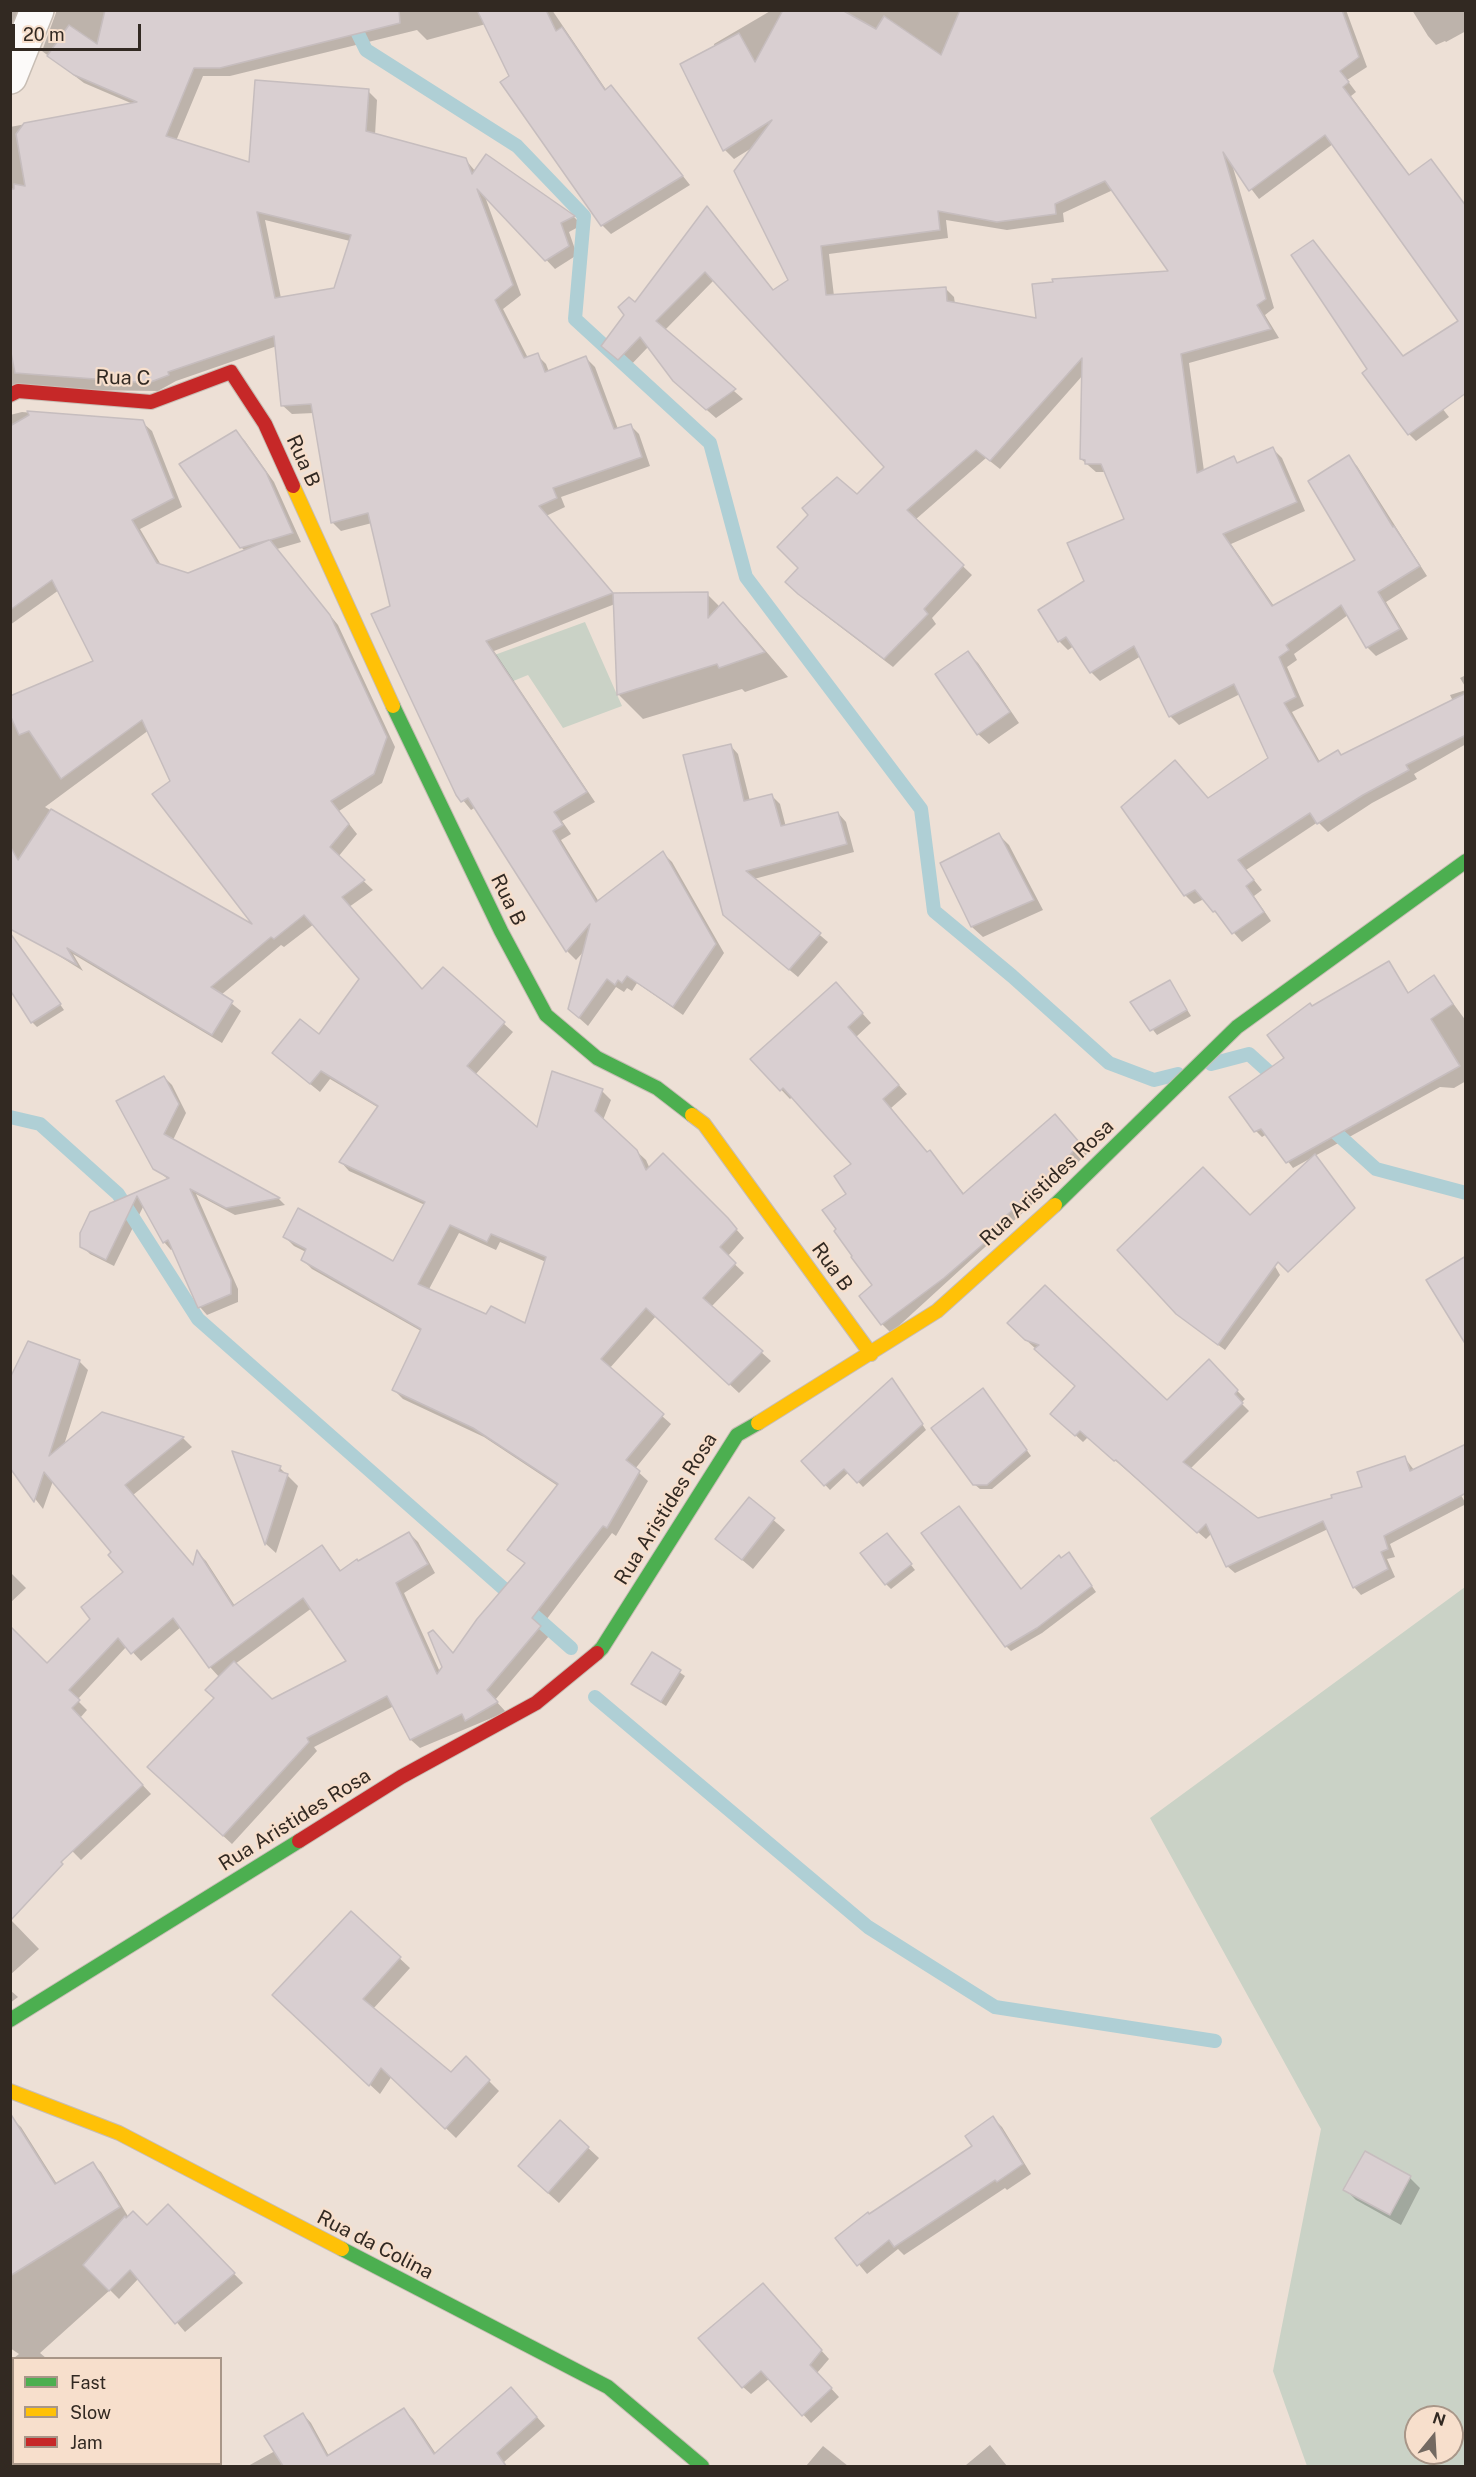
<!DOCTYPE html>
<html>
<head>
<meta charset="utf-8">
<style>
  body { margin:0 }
  #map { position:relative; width:1476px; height:2477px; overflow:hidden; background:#ede0d6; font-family:"Public Sans",sans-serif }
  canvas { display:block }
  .frame { position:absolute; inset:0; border:12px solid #322922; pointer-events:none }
  .legend { position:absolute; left:12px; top:2357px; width:210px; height:108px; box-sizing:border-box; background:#f7dfcc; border:2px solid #a89688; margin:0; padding:8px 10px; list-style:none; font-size:18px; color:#322922 }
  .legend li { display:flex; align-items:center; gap:12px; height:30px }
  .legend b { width:30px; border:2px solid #a89688 }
  .north { position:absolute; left:1404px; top:2405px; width:60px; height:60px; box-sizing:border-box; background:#f7dfcc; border:2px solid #a89688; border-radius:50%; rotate:18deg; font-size:16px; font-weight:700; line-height:24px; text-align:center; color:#322922 }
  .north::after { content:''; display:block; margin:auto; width:21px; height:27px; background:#736961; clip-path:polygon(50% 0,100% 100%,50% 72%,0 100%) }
  .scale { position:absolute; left:12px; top:24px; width:129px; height:27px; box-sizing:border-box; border:3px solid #322922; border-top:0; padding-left:8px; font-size:18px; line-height:21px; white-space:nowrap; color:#322922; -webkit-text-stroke:4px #f7dfcc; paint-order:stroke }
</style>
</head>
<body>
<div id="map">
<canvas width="1476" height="2477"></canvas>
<div class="frame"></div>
<ul class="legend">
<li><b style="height:8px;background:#4caf50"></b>Fast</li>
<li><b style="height:8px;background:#ffc107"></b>Slow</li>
<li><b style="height:8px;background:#c62828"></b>Jam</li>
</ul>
<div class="north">N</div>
<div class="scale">20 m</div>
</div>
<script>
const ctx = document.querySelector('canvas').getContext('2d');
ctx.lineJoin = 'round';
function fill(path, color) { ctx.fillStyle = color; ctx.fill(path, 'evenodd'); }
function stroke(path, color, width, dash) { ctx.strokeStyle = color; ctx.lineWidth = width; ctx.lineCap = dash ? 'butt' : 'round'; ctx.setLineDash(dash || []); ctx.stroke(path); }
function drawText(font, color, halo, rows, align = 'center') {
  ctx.font = font + ' "Public Sans",sans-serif'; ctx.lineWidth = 4.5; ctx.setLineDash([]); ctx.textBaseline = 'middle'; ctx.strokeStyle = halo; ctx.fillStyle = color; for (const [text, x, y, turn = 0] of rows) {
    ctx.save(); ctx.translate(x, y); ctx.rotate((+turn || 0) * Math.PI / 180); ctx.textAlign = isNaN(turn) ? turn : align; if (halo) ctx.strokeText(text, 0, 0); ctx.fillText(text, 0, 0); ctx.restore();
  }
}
fill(new Path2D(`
  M585,622L622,706L563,728L528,675L501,686L489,657Z
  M1465,1587V2466H1307L1273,2371L1321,2129L1150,1818ZM1416,2417H1452V2453H1416Z`), '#cad2c6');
fill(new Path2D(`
  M10,10H29L10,54Z
  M57,10H552L607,91L620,96L690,185L611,234L602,225L502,82L510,76L486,24L427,40L417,30L230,76H203L176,141L250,164L368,91L377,100L375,135L465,159L476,172L486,156L574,217L582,225L569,232L577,255L555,269L484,194L521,295L503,309L528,358L537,355L546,364L549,372L586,358L595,367L618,429L630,425L639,434L650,466L561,497L565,507L546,516L614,595L707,594L720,607L723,604L747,629L788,677L745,692L742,689L643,719L618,694L615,604L494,651L595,802L562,821L571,834L561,840L599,902L663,853L672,862L724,953L683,1015L637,983L632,991L627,988L624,992L616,987L588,1026L579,1018L586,949L576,960L567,951L476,807L471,810L458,794L392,606L372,523L341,531L332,522L314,413L292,414L282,405L277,346L176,381L158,391L10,389V127L133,104L84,83L42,51ZM265,220L350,241L335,289L281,298Z
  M772,10H1346L1367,67L1347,80L1356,92L1351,96L1410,176L1431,161L1463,202L1466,201V268L1333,144L1259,199L1232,164L1274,308L1265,315L1279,338L1189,363L1204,471L1233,458L1239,464L1273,449L1282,458L1305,511L1231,544L1274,606L1357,561L1348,457L1357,466L1427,576L1386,602L1408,639L1376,656L1367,647L1348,615L1294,654L1297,660L1287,667L1304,706L1292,712L1320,762L1342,756L1453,701L1450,695L1466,690V744L1414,774L1417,779L1372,803L1328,832L1318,822L1246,870L1262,890L1254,896L1271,921L1242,942L1204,899L1194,904L1185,895L1209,800L1270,759L1240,694L1179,725L1170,716L1141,656L1100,681L1091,672L1074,646L1068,650L1059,641L1086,582L1126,519L1106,472H1096L1081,459L1083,375L1000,469L986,458L915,520L972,575L932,618L936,624L893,667L809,603L787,582L857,497L886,467L714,280L665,330L743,399L716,418L684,390L649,346L628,368L612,354L635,304L716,217L774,291L790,281L755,146L734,159L725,150L714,44ZM1113,190L1171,272L1037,320L955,304L954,297L945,288L834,296L829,254L948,238L946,220L1007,230L1064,222L1063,213Z
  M1412,10H1466V31L1446,42L1445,41L1436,45L1428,36Z
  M1313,242L1449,417L1416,441L1409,434L1369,369Z
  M22,412L142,422L152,431L182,507L140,529L161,565L188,574L245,551L241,547L236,432L245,441L274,482L301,542L277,549L338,625L395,747L382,783L339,811L357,834L338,857L373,890L349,907L423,991L443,969L513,1032L475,1075L538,1130L553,1073L602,1091L611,1100L603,1120L646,1160L650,1169L736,1229L744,1238L727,1257L744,1273L711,1307L771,1361L739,1393L656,1316L609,1369L671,1424L635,1469L648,1481L616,1536L612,1533L540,1628L549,1636L495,1700L506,1712L420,1748L411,1740L394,1706L314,1747L317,1751L232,1844L158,1776L216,1698L220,1678L210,1667L181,1627L141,1661L127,1646L77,1700L87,1710L80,1718L151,1794L81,1860L11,1789L47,1665L92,1619L125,1572L113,1552L53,1481L43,1509L10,1466L79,1361L88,1370L64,1445L102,1413L183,1438L192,1447L133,1495L194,1566L198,1553L206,1561L235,1606L322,1547L342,1572L409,1533L418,1542L435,1573L404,1593L440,1672L526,1564L509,1549L558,1486L484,1437L403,1399L394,1390L421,1331L312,1269L303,1260L306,1252L294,1246L285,1237L394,1263L425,1205L349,1171L341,1162L379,1108L330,1079L320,1092L283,1062L319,1036L361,979L314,924L284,947L281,945L221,995L241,1011L222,1043L73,954L83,971L10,925V697L96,661L59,590L10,625V415ZM149,730L172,781L257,929L45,807ZM459,1233L496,1250L500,1242L546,1262L526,1325L487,1316L428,1291ZM312,1608L349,1661L272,1701L235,1664Z
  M968,653L978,663L1019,723L989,744L978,734Z
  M1466,675V688L1460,678Z
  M730,745L738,754L750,801L772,796L780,804L786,827L838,813L846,822L854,852L754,879L828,942L798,977L733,923Z
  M999,835L1009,845L1043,910L983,937L972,927L942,863Z
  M1389,963L1409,994L1434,977L1466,1021V1081L1454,1088L1440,1087L1293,1168L1267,1134L1262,1137L1256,1131L1286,1058L1312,1007Z
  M38,973L64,1010L37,1027L32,1022Z
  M1170,982L1191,1016L1157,1035L1132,1003Z
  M844,993L871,1023L856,1037L907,1094L891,1108L928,1153L929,1152L938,1161L965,1195L1064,1125L1088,1153L891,1333L882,1324L874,1285L848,1194L854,1164L793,1096L790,1099L752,1059Z
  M164,1077L172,1085L186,1113L173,1140L279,1199L285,1205L235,1215L196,1194L238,1289V1302L207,1315L200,1307L174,1248L171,1250L164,1242L144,1205L114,1266L90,1254L82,1246L91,1214L169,1180L154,1168Z
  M1242,1209L1280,1275L1225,1350L1185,1320Z
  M1016,1331L1167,1402L1209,1361L1245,1399L1241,1403L1249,1411L1190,1469L1258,1519L1334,1500L1364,1488L1405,1458L1414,1470L1445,1467L1466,1504L1390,1544L1395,1557L1387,1559L1395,1577L1361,1595L1354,1587L1328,1529L1235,1573L1227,1566L1212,1533L1206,1539L1088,1437L1083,1442L1060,1421L1077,1386Z
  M896,1385L926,1430L863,1487L849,1472L830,1490L803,1461Z
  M987,1395L1031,1456L992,1489H980L974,1484Z
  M234,1454L280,1468L298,1486L276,1553L266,1544Z
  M749,1499L785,1530L753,1569L717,1539Z
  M891,1540L915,1570L891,1589L886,1584Z
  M1062,1559H1073L1096,1592L1042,1633L1011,1651L1006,1646L1021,1590Z
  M10,1572L26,1588L10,1603Z
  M652,1654L685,1676L666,1706L633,1684Z
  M351,1913L410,1968L373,2009L451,2074L466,2058L499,2091L456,2138L392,2076L380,2094L284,2005Z
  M10,1919L39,1949L10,1975Z
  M10,1990L18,1997L10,2003Z
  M10,2117L21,2127L57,2184L92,2163L101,2172L129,2218L147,2227L168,2206L243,2283L185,2332L139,2278L119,2299L110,2290L40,2353L46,2358H14L19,2354L10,2348Z
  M993,2118L1002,2127L1031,2174L1007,2190L1005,2188L904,2255L898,2249L867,2274L837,2238L974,2146Z
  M560,2122L599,2158L559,2203L530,2177Z
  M1410,2178L1420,2188L1401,2225L1356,2200L1345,2189Z
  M770,2293L829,2359L817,2373L839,2397L811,2423L770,2378L751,2394L743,2387Z
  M14,2360V2453L10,2456V2363Z
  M520,2398L545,2426L504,2462L507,2466H248L275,2451L303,2414L311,2423L329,2456L404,2410L413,2419L436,2454Z
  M990,2445L1007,2466H967L966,2465Z
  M823,2446L848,2466H806Z`), '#0003');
stroke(new Path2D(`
  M350,17L366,50L517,146L584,216L575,319L710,443L746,577L921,809L934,911L1012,976L1109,1063L1154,1080L1178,1074
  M1211,1064L1249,1054L1281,1083
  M10,1117L40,1124L118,1194L198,1319L571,1648
  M1324,1122L1376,1169L1466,1193
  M595,1697L868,1927L995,2007L1215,2041`), '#afcfd5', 14);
const building = new Path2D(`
  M105,10H399L400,23L220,68H194L166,136L249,162L255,80L369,89L366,131L466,158L472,174L486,154L575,216L561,223L569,246L545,261L477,189L513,285L495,300L524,358L538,353L545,372L586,356L614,429L631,424L642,457L553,488L557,498L539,506L613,593L486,641L587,792L554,812L563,825L553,831L596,902L663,851L716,944L673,1007L627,976L622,983L618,980L615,985L607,979L579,1018L568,1009L590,924L566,952L468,798L461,802L456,795L371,614L390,606L368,513L331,523L311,404L281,406L274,336L168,372L169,375L148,383L15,373L10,348V189H14V184L25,186L16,134L24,123L137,102L74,75L47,56L69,25L97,44ZM257,212L351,235L334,288L275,298Z
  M477,10H546L556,31L562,27L605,90L611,85L683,176L601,226L500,82L509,76Z
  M783,10H842L876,29L884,16L941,55L960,10H1342L1359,57L1340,71L1349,82L1343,87L1409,175L1431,159L1466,206V393L1408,435L1362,373L1367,369L1291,255L1313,240L1403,356L1458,321L1325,135L1249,191L1223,152L1266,299L1257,305L1271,329L1181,354L1197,473L1234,456L1237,463L1273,447L1297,502L1223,534L1272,606L1355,560L1308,481L1349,455L1393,527L1394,526L1420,566L1378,592L1400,629L1366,648L1341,605L1286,645L1289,650L1279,657L1296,697L1284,703L1318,762L1338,750L1341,755L1466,693V735L1406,765L1409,770L1363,795L1317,824L1310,813L1238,860L1254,880L1246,886L1264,912L1232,934L1215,911L1213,912L1195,890L1184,896L1121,807L1175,760L1208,798L1268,758L1234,684L1169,717L1134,646L1090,673L1066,637L1058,642L1038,610L1084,581L1067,543L1124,519L1101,464H1085V460L1080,459L1082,358L990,461L976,450L907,510L964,565L924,609L928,614L884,659L798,594L785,582L798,568L777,547L808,515L802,508L837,477L857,494L884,467L705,272L656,321L736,389L706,410L673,381L640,337L618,360L601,346L624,315L618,307L629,297L635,302L707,206L773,290L788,280L734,171L772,120L723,151L680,64L739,33L755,62ZM1105,181L1168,271L1052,279L1053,282L1032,284L1036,318L947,301L946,287L826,295L821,246L940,230L938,211L997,222L1056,214L1055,204Z
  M27,411L143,420L174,498L132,520L157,563L188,573L269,540L240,548L179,464L236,430L266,472L293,533L270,540L330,615L387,737L374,774L331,801L349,824L330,847L365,880L342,897L422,989L443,967L505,1022L467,1066L537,1127L552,1071L603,1089L595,1111L637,1150L646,1170L663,1153L728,1218L737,1229L720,1247L736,1263L703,1298L763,1351L729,1385L646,1308L601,1359L664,1414L626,1460L640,1471L607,1528L603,1526L532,1618L541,1626L487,1690L498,1702L465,1721L462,1714L410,1740L387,1696L307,1738L309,1742L223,1836L147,1767L214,1698L205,1690L234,1661L272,1699L346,1661L303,1598L209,1668L173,1618L131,1654L118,1638L69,1690L80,1700L72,1708L143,1785L61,1862L63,1864L10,1921V1626L47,1663L90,1619L81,1607L123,1572L108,1555L111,1552L44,1472L34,1502L10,1468V1378L28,1341L80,1360L49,1456L102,1412L184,1437L125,1485L193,1565L197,1550L233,1606L322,1545L340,1571L357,1559L358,1561L409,1532L428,1564L396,1583L437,1674L442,1667L428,1633L433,1630L453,1653L477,1619L525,1563L507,1550L558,1484L473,1428L392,1390L421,1329L301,1260L306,1249L283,1237L298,1208L393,1261L425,1202L339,1162L378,1106L321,1071L310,1084L272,1053L300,1019L319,1034L359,979L304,915L274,939L271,937L211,987L233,1001L212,1035L67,948L77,965L10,929V846L18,860L51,809L252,924L152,794L170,781L142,720L61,779L29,731L19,735L10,715V696L93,661L52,580L10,610V426L29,415ZM450,1225L487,1242L491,1234L546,1257L525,1323L491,1306L486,1314L418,1284Z
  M708,592V618L723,602L765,652L719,668L717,664L617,695L613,593Z
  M968,651L1010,712L977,735L935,674Z
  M731,744L744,801L772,794L781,826L838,812L847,844L746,871L821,933L789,970L723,915L683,755Z
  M999,833L1034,900L971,927L940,863Z
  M10,933L61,1004L31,1023L10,990Z
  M1389,961L1408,993L1434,975L1453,1004L1431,1019L1460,1066L1286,1163L1261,1129L1254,1132L1229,1097L1284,1058L1267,1035L1310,1003L1312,1006Z
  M1170,980L1187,1010L1150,1031L1130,1002Z
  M836,982L863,1013L848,1027L899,1085L883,1099L927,1152L930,1150L963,1194L1055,1114L1080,1143L1069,1156L1070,1157L1046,1179L1047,1180L992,1228L996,1233L944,1278L881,1325L859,1296L872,1285L851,1257L852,1256L834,1231L836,1229L822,1210L846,1194L834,1176L851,1164L783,1088L780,1091L750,1059Z
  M164,1076L179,1104L164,1134L280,1198L226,1208L190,1189L231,1280V1294L198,1308L168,1240L163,1243L137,1196L106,1260L80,1247V1233L90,1212L169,1178L153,1169L116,1101Z
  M1315,1154L1355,1208L1288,1272L1278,1262L1218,1345L1176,1314L1117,1250L1203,1167L1250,1215Z
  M1466,1256V1345L1426,1280Z
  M1045,1285L1167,1400L1209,1359L1238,1390L1235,1394L1243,1403L1183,1462L1258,1518L1332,1498L1331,1495L1362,1487L1357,1472L1405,1456L1410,1471L1466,1444V1493L1384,1536L1388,1549L1381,1552L1388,1569L1353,1588L1323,1521L1226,1567L1206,1524L1197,1533L1116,1460L1114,1461L1080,1431L1075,1436L1050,1414L1075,1386L1034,1349L1039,1345L1025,1340L1007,1323Z
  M892,1378L923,1424L857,1483L844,1469L824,1486L801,1461Z
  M983,1388L1027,1450L987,1485H973L931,1428Z
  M232,1451L281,1466L279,1471L288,1474L265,1545Z
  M749,1497L775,1518L742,1560L715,1539Z
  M959,1506L1021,1589L1059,1555L1061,1558L1069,1552L1092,1586L1037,1628L1005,1647L921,1533Z
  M887,1533L912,1564L885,1585L860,1553Z
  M652,1652L681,1670L661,1702L631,1684Z
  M351,1911L401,1957L363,1999L451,2072L466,2056L490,2080L445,2129L381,2068L369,2086L272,1995Z
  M10,2113L55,2184L93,2162L120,2207L10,2276Z
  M993,2116L1023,2164L997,2182L995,2180L894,2247L889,2240L857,2266L835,2238L868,2212L869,2214L972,2146L965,2136Z
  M560,2120L589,2147L548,2193L518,2166Z
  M1365,2151L1411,2176L1390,2215L1343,2190Z
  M168,2204L235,2273L175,2324L130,2270L109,2291L83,2265L125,2216L126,2218L133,2211L147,2225Z
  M763,2283L822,2350L810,2365L832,2388L802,2416L761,2371L742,2388L698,2338Z
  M511,2387L537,2417L497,2453L506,2466H283L264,2436L303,2413L327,2456L404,2408L434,2454Z`);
fill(building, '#d9cfd1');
stroke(building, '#c6bdbe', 1.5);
const street = new Path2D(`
  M10,77L37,10`);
const fast = new Path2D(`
  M393,706L501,931L546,1015L597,1058L657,1088L692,1115
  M1055,1205L1237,1027L1466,861
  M597,1653L602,1648L737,1435L758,1423
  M10,2020L299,1841
  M342,2249L608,2387L702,2466`);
const slow = new Path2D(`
  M293,486L393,706
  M692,1115L704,1124L871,1354
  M758,1423L937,1311L1055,1205
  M10,2091L119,2133L342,2249`);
const jam = new Path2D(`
  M10,395L18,391L151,402L231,372L265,424L293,486
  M299,1841L401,1777L536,1703L597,1653`);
stroke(street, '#c7bdb4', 36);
stroke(fast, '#c7bdb4', 16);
stroke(slow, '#c7bdb4', 16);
stroke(jam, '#c7bdb4', 16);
stroke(street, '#fcfaf9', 33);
stroke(fast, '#4caf50', 14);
stroke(slow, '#ffc107', 14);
stroke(jam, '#c62828', 14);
drawText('20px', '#322922', '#f7dfcc', [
  ["Rua C",123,378,1],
  ["Rua B",303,461,66],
  ["Rua B",508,900,64],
  ["Rua Aristides Rosa",1047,1183,-43],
  ["Rua B",832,1267,54],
  ["Rua Aristides Rosa",666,1509,-58],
  ["Rua Aristides Rosa",295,1820,-32],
  ["Rua da Colina",375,2245,27]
]);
</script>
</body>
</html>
